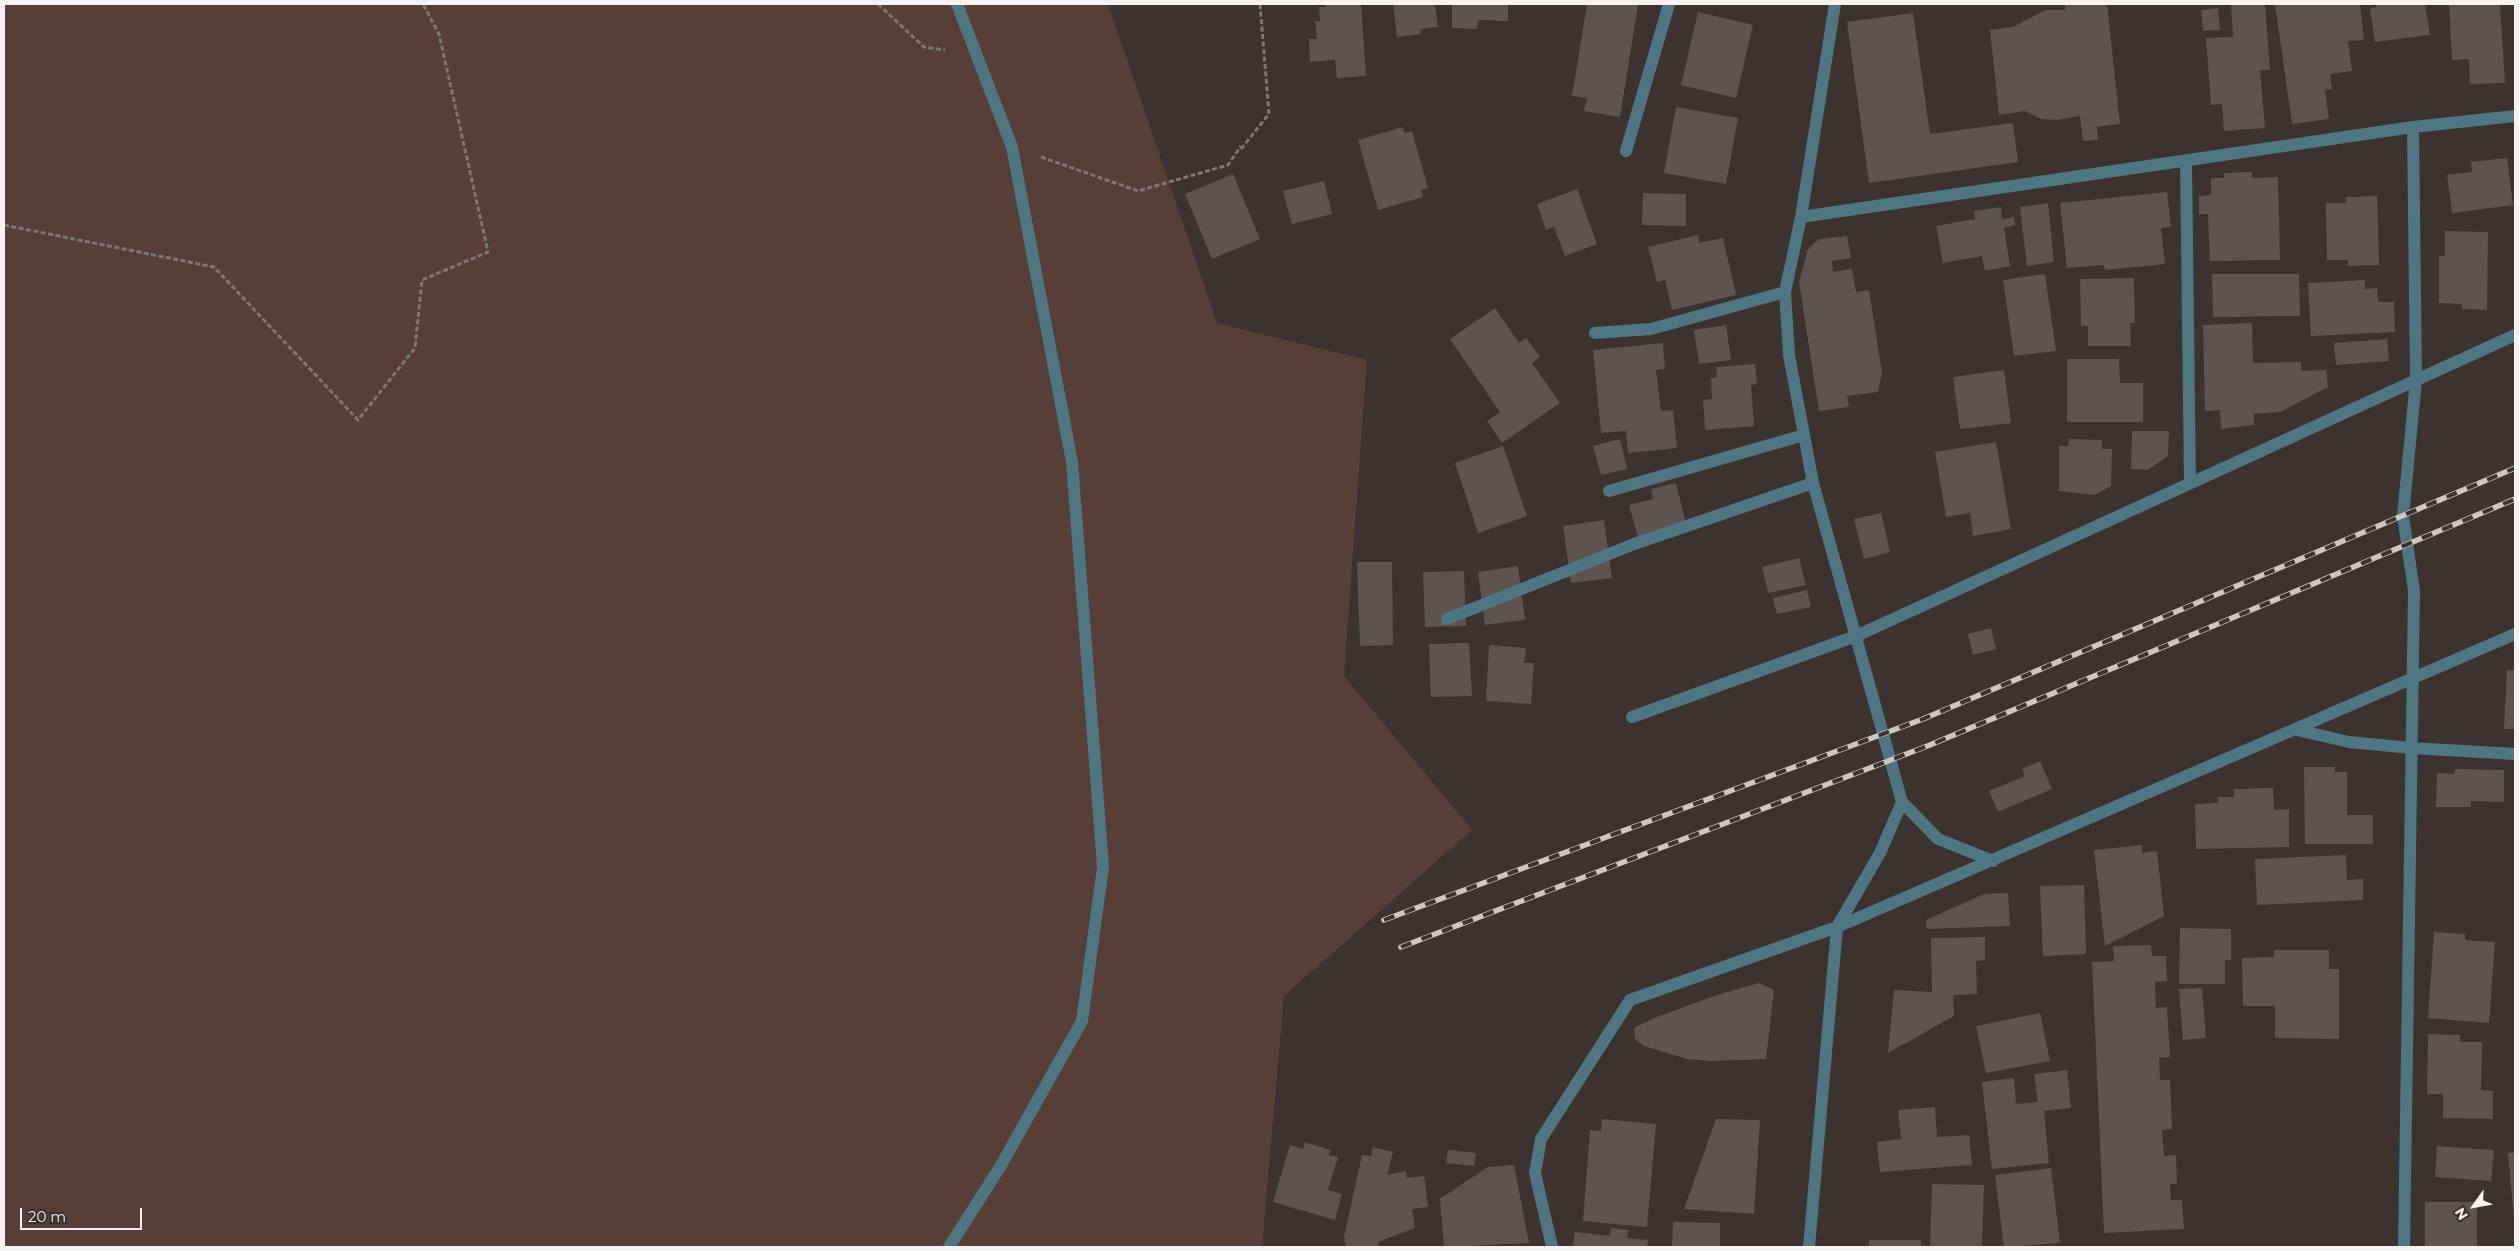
<!DOCTYPE html>
<html>
<head>
<meta charset="utf-8">
<style>
  body { margin:0 }
  #map { position:relative; width:2519px; height:1251px; overflow:hidden; background:#3c322f; font-family:Montserrat,sans-serif }
  canvas { display:block }
  .frame { position:absolute; inset:0; border:5px solid #f7f1ef; pointer-events:none }
  .north { position:absolute; left:2449px; top:1181px; width:50px; height:50px; -webkit-text-stroke:4px #3c322f; paint-order:stroke; rotate:238deg; font-size:14px; font-weight:700; line-height:20px; text-align:center; color:#f7f1ef }
  .north::after { content:''; display:block; margin:auto; width:18px; height:22px; background:#f7f1ef; clip-path:polygon(50% 0,100% 100%,50% 72%,0 100%) }
  .scale { position:absolute; left:20px; top:1208px; width:122px; height:22px; box-sizing:border-box; border:2px solid #f7f1ef; border-top:0; padding-left:6px; font-size:15px; line-height:18px; white-space:nowrap; color:#f7f1ef; -webkit-text-stroke:4px #3c322f; paint-order:stroke }
</style>
</head>
<body>
<div id="map">
<canvas width="2519" height="1251"></canvas>
<div class="frame"></div>
<div class="north">N</div>
<div class="scale">20 m</div>
</div>
<script>
const ctx = document.querySelector('canvas').getContext('2d');
ctx.lineJoin = 'round';
function fill(path, color) { ctx.fillStyle = color; ctx.fill(path, 'evenodd'); }
function stroke(path, color, width, dash) { ctx.strokeStyle = color; ctx.lineWidth = width; ctx.lineCap = dash ? 'butt' : 'round'; ctx.setLineDash(dash || []); ctx.stroke(path); }
fill(new Path2D(`
  M4,4H1108L1217,323L1367,360L1344,676L1472,830L1284,996L1262,1247H4Z`), '#573e36');
fill(new Path2D(`
  M1326,4H1361L1366,76L1337,78L1335,60L1310,62L1309,39H1317L1315,21H1320L1319,7H1326Z
  M1393,4H1435L1438,27L1420,29L1421,34L1397,37Z
  M1452,4H1508V21L1478,20L1477,29L1452,28Z
  M1587,4L1638,5L1620,117L1584,111L1587,98L1572,96Z
  M2065,4H2107L2120,124L2097,127L2098,140L2083,141L2080,116L2057,120L2041,119L2025,111L1999,115L1990,30L2013,27L2045,10H2065Z
  M2231,4H2265L2270,70H2260L2265,128L2224,131L2222,104L2211,105L2206,38L2233,37Z
  M2275,4H2360L2364,40L2348,41L2352,71L2330,74L2332,89L2325,90L2329,119L2292,124Z
  M2376,4H2425L2430,35L2375,42L2370,9L2376,7Z
  M2449,4H2500L2505,83L2470,84L2469,59L2452,60Z
  M2218,8L2220,30L2203,31L2201,10Z
  M1698,12L1753,25L1736,98L1681,85Z
  M1913,13L1930,134L2013,123L2018,162L1869,183L1847,22Z
  M1676,107L1738,118L1726,184L1664,173Z
  M1403,127L1404,133L1412,131L1428,188L1421,190L1423,197L1378,210L1358,140Z
  M2507,158L2513,205L2452,213L2447,175L2472,172L2471,162Z
  M2252,172V178L2278,177L2280,260L2210,261L2208,214H2199V196L2211,195V178H2224V173Z
  M1233,174L1260,239L1212,259L1185,194Z
  M1324,181L1332,214L1292,224L1283,191Z
  M1577,189L1597,244L1565,256L1554,227L1546,230L1537,204Z
  M2167,192L2171,227L2161,228L2165,264L2105,270L2104,265L2067,268L2060,203Z
  M1643,193L1686,194V226L1642,225Z
  M2377,196L2379,265L2348,266V260H2327L2326,203H2346V197Z
  M2048,203L2054,262L2027,266L2020,207Z
  M2001,207L2002,219L2014,217L2015,225L2004,228L2010,266L1985,271L1982,256L1943,263L1936,226L1975,219L1974,211Z
  M2445,231L2488,232L2487,310L2462,309V304L2439,303V256H2445Z
  M1698,235L1699,243L1723,238L1736,295L1672,310L1665,280L1657,282L1648,247Z
  M1847,236L1851,258L1832,261L1833,272L1852,269L1856,292L1869,290L1882,372L1878,392L1847,396L1849,407L1819,411L1799,282L1808,249L1819,239Z
  M2045,274L2056,351L2014,356L2003,280Z
  M2212,274H2299L2300,316L2213,317Z
  M2134,278L2135,323H2130L2131,346H2088V326H2081L2080,279Z
  M2365,280V289L2377,288L2378,302H2394L2395,332L2311,336L2308,283Z
  M1495,308L1519,343L1526,338L1540,357L1532,363L1560,403L1502,443L1487,421L1500,412L1450,339Z
  M2252,323L2253,363L2301,362V371L2326,370L2328,387L2280,412L2254,414V425L2221,429L2220,410L2205,411L2203,325Z
  M1726,325L1731,360L1699,364L1694,330Z
  M2387,339L2389,361L2336,365L2334,343Z
  M1663,343L1665,369L1656,370L1661,411L1673,410L1677,448L1628,453L1626,431L1601,433L1593,350Z
  M2067,359H2119L2120,383H2143V422H2067Z
  M1755,364L1757,384L1751,385L1754,426L1705,430L1703,400L1712,399L1711,378L1717,377L1716,367Z
  M2004,370L2011,423L1960,429L1953,377Z
  M2132,431H2169L2168,456L2148,470L2131,469Z
  M1620,439L1627,469L1601,475L1593,446Z
  M2069,439L2102,440V449H2112L2111,486L2095,495L2059,491V446H2068Z
  M1996,442L2011,529L1973,536L1970,513L1946,517L1935,452Z
  M1503,446L1527,516L1478,533L1455,463Z
  M1676,483L1686,524L1638,537L1629,505L1653,499L1651,489Z
  M1881,513L1890,552L1864,559L1854,519Z
  M1604,520L1612,578L1571,583L1563,526Z
  M1799,558L1806,585L1768,593L1762,567Z
  M1357,562H1392L1393,645L1360,646Z
  M1518,566L1525,620L1485,625L1478,572Z
  M1464,571L1466,626L1425,627L1423,572Z
  M1807,590L1811,607L1777,614L1773,598Z
  M1991,628L1996,649L1973,655L1968,634Z
  M1469,643L1472,696L1431,697L1429,644Z
  M1489,645L1526,648L1524,663H1534L1531,704L1486,701Z
  M2507,670L2515,671V729H2504Z
  M2040,761L2052,789L1998,812L1989,791L2025,776L2022,769Z
  M2304,767H2335V772H2347V815H2373V844H2305Z
  M2455,769L2504,770V802L2471,801V807H2436L2437,773L2454,774Z
  M2273,788L2274,810L2289,809V847L2196,849L2195,804L2218,803V797H2234V789Z
  M2142,845V853L2157,851L2164,916L2105,946L2094,850Z
  M2346,855L2347,880L2363,879V900L2257,905L2255,859Z
  M2084,885L2086,954L2043,956L2040,886Z
  M2008,893L2010,926L1927,929L1926,920L1984,894Z
  M2180,928L2231,929V960H2225V984H2179Z
  M2434,932L2465,934V940L2495,942L2489,1023L2428,1018Z
  M1985,937V960L1976,961L1977,994L1953,995L1954,1016L1888,1053L1894,990L1932,992L1931,938Z
  M2151,945L2152,956H2166L2167,981L2155,982L2156,1008L2167,1007L2170,1057L2159,1058L2160,1080H2170L2172,1129L2162,1130L2164,1156L2176,1155L2177,1184H2170L2171,1200H2182L2184,1229L2104,1233L2092,962L2114,961L2113,946Z
  M2274,950H2329V969H2339V1039L2275,1038V1006H2243L2242,958L2274,957Z
  M1759,983L1774,990L1766,1059L1711,1061L1687,1059L1644,1046L1635,1039L1634,1028L1654,1018L1717,995Z
  M2202,988L2206,1038L2183,1040L2179,989Z
  M2040,1013L2050,1061L1986,1073L1976,1026Z
  M2428,1034L2460,1035V1042H2482L2481,1090L2493,1091V1119L2443,1118V1094H2427Z
  M2067,1070L2071,1108L2044,1111L2049,1163L1992,1169L1982,1082L2014,1078L2016,1104L2038,1102L2034,1074Z
  M1935,1107L1937,1137L1969,1135L1972,1165L1880,1172L1877,1142L1901,1139L1898,1110Z
  M1602,1119L1656,1124L1647,1227L1583,1221L1590,1130L1601,1131Z
  M1716,1119L1760,1120L1754,1214L1684,1209Z
  M1305,1142L1330,1150L1329,1155L1338,1157L1328,1190L1342,1194L1335,1220L1273,1202L1290,1145L1303,1149Z
  M2437,1146L2494,1150L2491,1181L2435,1177Z
  M1373,1147L1393,1152L1387,1175L1406,1171L1407,1178L1424,1176L1428,1207L1412,1209L1415,1228L1378,1242L1379,1247H1346L1344,1237L1362,1155L1371,1156Z
  M1448,1150L1476,1153L1474,1166L1446,1163Z
  M2515,1152V1219H2514L2508,1153Z
  M1514,1165L1529,1243L1444,1247L1440,1199L1488,1167Z
  M2051,1168L2060,1243L2004,1247L1995,1175Z
  M1932,1184L1984,1185L1982,1247H1930Z
  M2425,1202H2477V1247H2425Z
  M1673,1222L1720,1223V1247H1672Z
  M1611,1228L1628,1230L1627,1238L1648,1240L1647,1247H1573L1575,1232L1610,1236Z
  M1869,1240H1921V1247H1869Z`), '#5d5350');
stroke(new Path2D(`
  M878,4L924,47L945,50
  M1241,149L1269,114L1260,4
  M1041,157L1138,191L1228,165L1241,146
  M4,225L214,267L358,420L415,348L422,280L488,252L439,34L423,4`), '#7e7673', 3, [5, 2.5]);
stroke(new Path2D(`
  M2413,127L2515,116
  M1626,151L1669,4
  M2186,162L2190,483
  M1801,217L2413,127L2416,380L2403,516L2414,591L2404,1247
  M1595,333L1651,329L1785,292
  M1609,491L1804,435
  M1447,619L1634,544L1813,483
  M1632,717L1856,636L2515,335
  M2297,730L2349,742L2411,748L2515,754
  M1902,802L1938,839L1993,861
  M949,1247L1000,1167L1082,1021L1103,867L1072,462L1012,147L957,4
  M1552,1247L1535,1173L1541,1139L1630,1000L1837,927L2515,634
  M1809,1247L1837,927L1880,853L1902,802L1813,483L1789,355L1785,292L1801,217L1835,4`), '#4f7582', 12);
const rail = new Path2D(`
  M1384,920L1923,719L2515,468
  M1401,947L1930,745L2515,499`);
stroke(rail, '#cdc7c4', 5.5);
stroke(rail, '#3c322f', 4, [11]);
</script>
</body>
</html>
